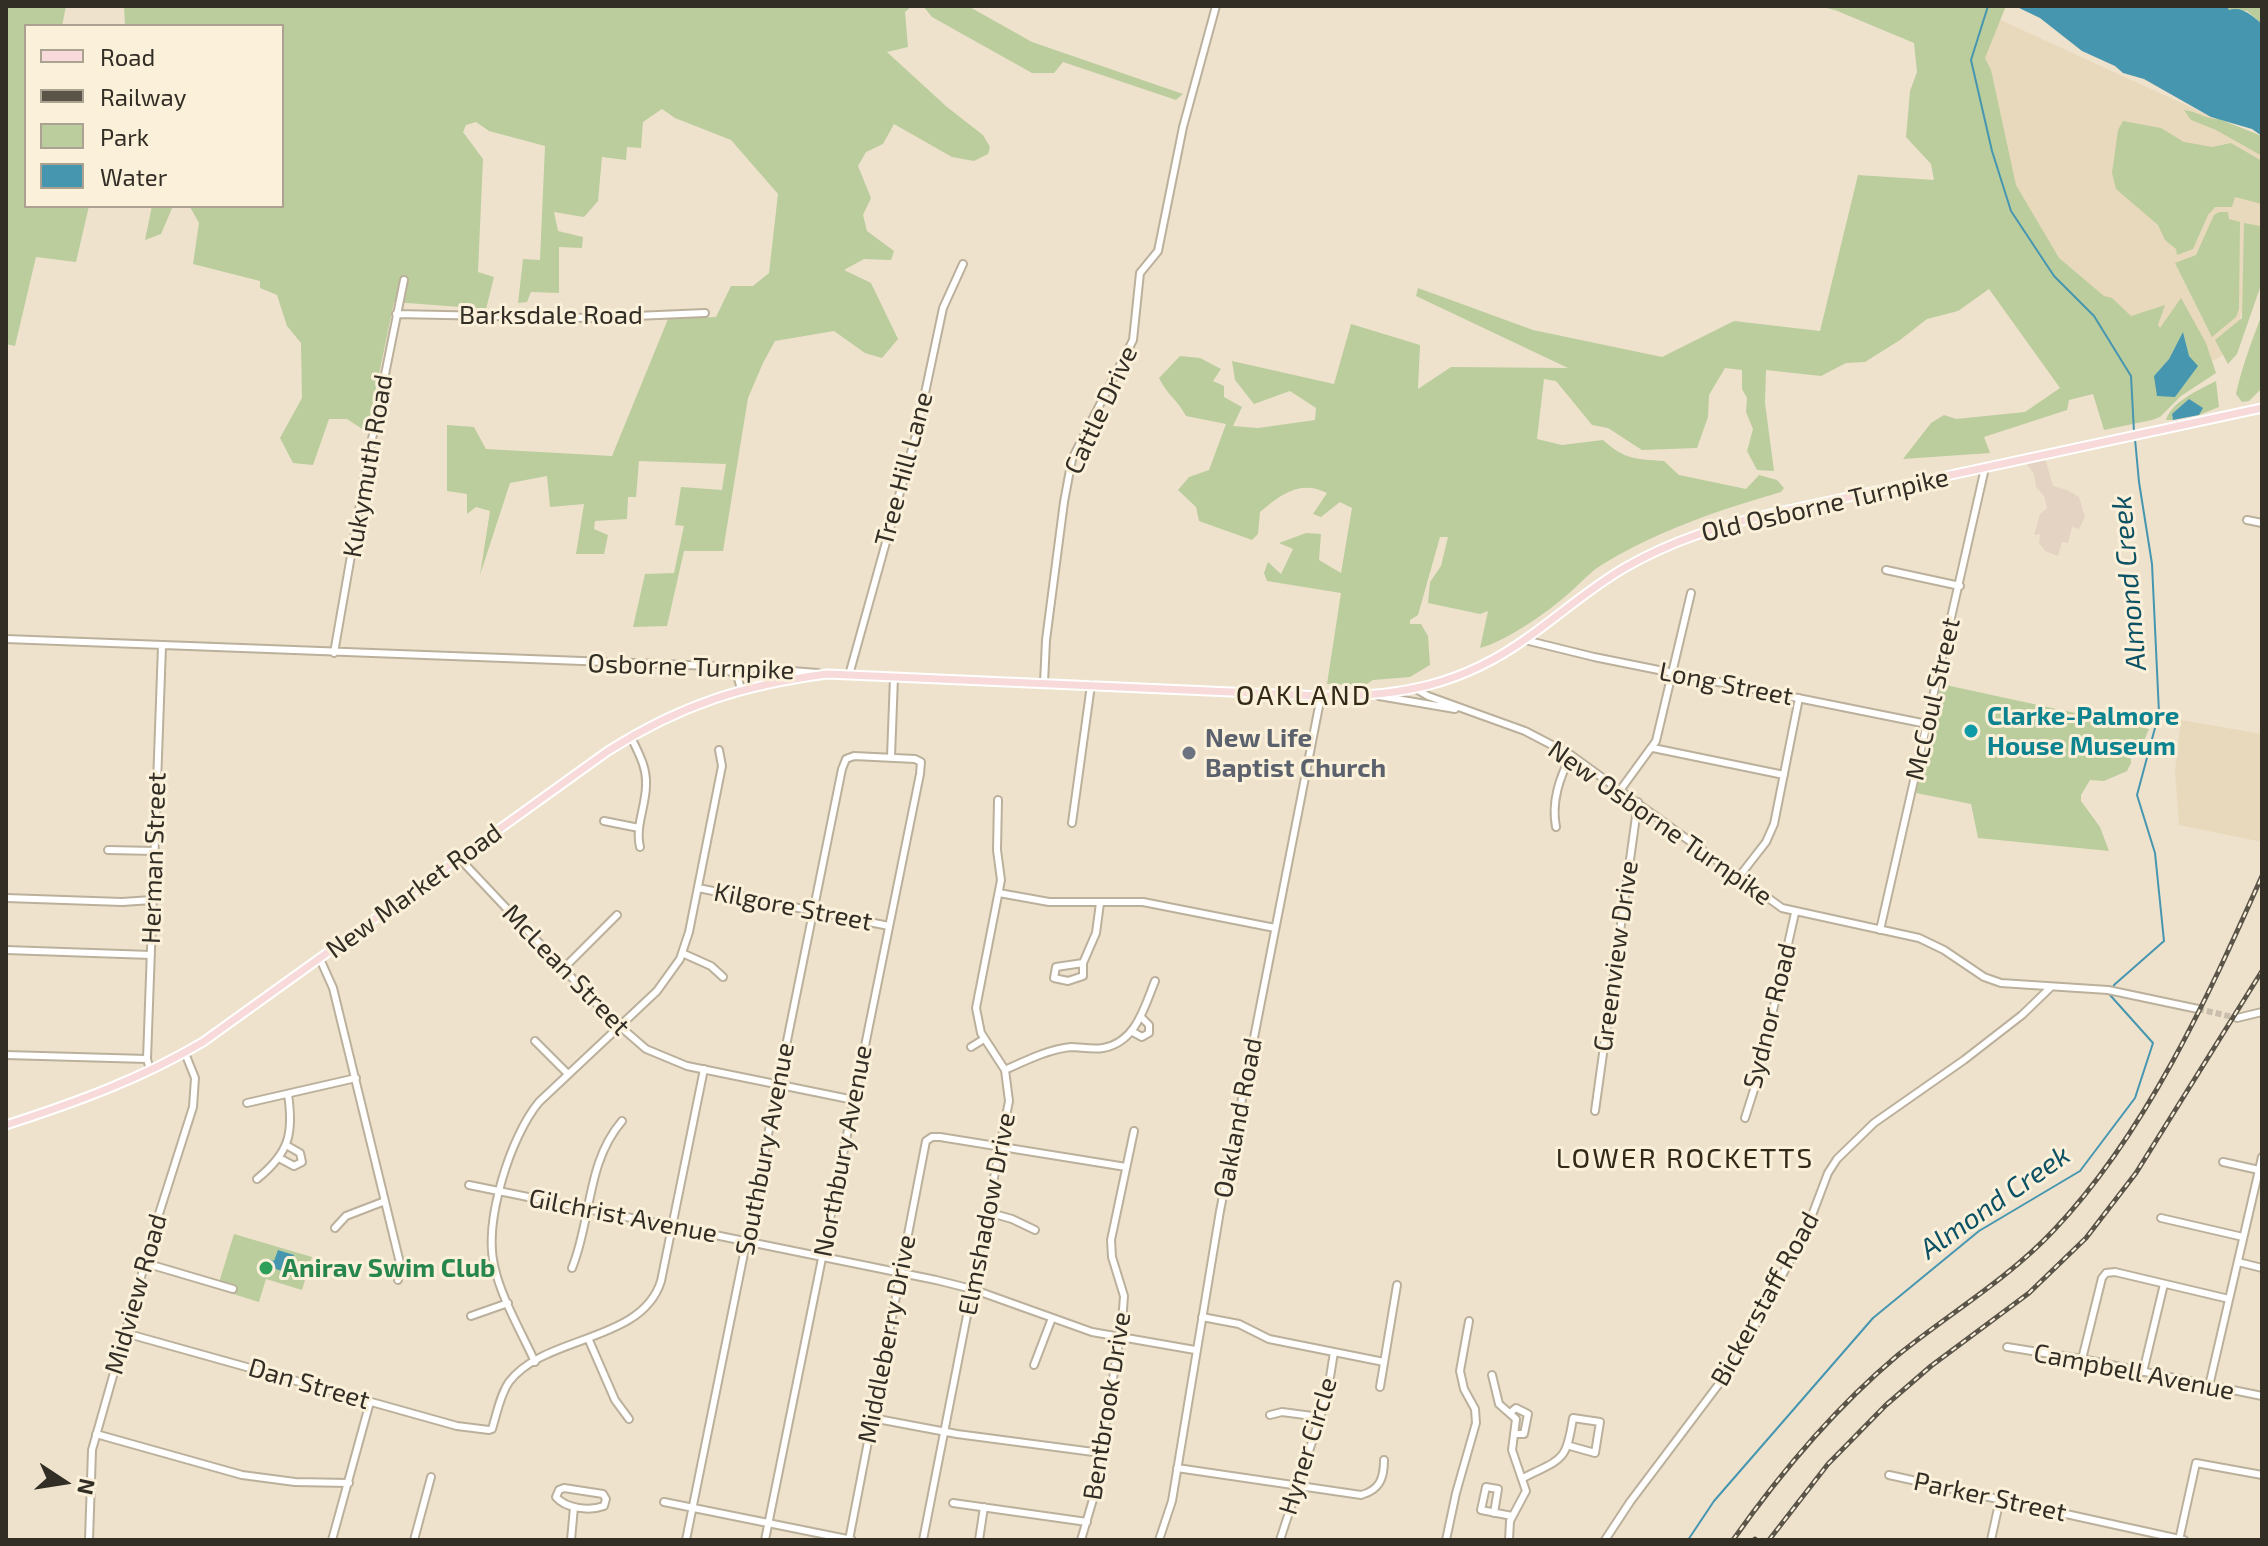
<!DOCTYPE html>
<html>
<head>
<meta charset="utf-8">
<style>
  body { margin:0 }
  #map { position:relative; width:2268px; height:1546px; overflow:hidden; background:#eee2cd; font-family:"Exo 2",sans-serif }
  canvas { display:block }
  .frame { position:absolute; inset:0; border:8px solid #322e25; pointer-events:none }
  .legend { position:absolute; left:24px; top:24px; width:260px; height:184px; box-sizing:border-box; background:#fbf0da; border:2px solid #aba292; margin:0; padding:10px 14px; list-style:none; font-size:24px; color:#322e25 }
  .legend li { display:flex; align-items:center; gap:16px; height:40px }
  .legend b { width:40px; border:2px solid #aba292 }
  .north { position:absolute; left:24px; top:1442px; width:80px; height:80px; -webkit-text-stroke:6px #fbf0da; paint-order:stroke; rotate:102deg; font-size:22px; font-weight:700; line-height:32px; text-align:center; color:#322e25 }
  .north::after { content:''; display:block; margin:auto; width:28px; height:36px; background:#322e25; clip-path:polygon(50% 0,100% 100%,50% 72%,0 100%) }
</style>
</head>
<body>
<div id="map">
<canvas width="2268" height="1546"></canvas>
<div class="frame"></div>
<ul class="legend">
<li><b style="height:10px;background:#f7dad9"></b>Road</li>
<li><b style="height:10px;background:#5b5549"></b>Railway</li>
<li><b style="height:22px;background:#bbcd9d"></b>Park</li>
<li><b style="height:22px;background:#4696b0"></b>Water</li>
</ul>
<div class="north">N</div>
</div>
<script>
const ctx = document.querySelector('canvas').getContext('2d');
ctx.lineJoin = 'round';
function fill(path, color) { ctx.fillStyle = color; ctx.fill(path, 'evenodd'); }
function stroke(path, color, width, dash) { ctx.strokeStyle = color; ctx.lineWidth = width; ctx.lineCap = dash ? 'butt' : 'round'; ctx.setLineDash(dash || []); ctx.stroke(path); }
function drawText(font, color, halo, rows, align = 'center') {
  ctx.font = font + ' "Exo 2",sans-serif'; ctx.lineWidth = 6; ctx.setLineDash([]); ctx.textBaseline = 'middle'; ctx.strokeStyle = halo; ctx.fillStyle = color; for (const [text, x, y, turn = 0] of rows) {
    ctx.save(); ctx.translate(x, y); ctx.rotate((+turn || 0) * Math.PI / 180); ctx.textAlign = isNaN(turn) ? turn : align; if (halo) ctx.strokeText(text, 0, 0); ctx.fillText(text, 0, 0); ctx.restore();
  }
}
fill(new Path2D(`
  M2044,455L2053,486L2067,490L2079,497L2085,517L2079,529L2072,527L2068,543L2062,542L2058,556L2045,551L2039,543L2040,534L2034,535L2040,514L2047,508L2044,496L2036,487L2034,474L2024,460Z`), '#e4d3c2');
fill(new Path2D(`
  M1970,6L2262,140V287L2243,309L2230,351L2183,377L1995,278Z
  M2181,720L2262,734V842L2179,825L2175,771Z`), '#e8d9bc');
fill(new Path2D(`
  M6,6H66L62,26H26V206H89L76,262L36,257L15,346L6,344Z
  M124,6H912L905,12L908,47L887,52L947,107L983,135L990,147L988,154L974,161L952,157L894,124L883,144L866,152L858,166L871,198L863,215L867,231L894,251L891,260L864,259L844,270L871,283L898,339L882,358L865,353L834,331L775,341L763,363L748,398L723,551H684L667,626L633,627L645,574L674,573L684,526L675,525L681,487L722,490L726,464L639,461L636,497H628L627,519L595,521L594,529L608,535L604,554H576L584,504L550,507L547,476L510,483L480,575L490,511L476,507L467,514V494L447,491V425L474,427L486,449L612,456L668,319L716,317L731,286H753L769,273L778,194L731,140L675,118L662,109L643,122L641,148L627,147L626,160L602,157L598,201L584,217L554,212L558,231L583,237L582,248L559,247V293L531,292L527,302L518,303L523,259L540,260L545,146L489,131L476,122L466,125L463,132L483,159L478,272L494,277L486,309L394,302L367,432L347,419H329L313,465L293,463L280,438L302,398L301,343L287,326L277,295L260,288V281L193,264L199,223L190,207L184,206H282V26H125Z
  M923,6H968L1032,42L1183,94L1176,100L1063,62L1054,73H1032L932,17Z
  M1818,6H2006L1985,58L1991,70L2016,185L2059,258L2104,296L2112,298L2131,316L2165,305L2158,325L2160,328L2181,298L2206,343L2216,373L2181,396L2160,417L2152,420L2104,430L2093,394L2069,400L2067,410L1984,437L1990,453L1903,459L1931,423L1944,415L1956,419L2025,412L2060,388L1989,289L1958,311L1927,319L1900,340L1865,362L1846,363L1821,376L1766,370L1765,403L1774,471L1757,470L1747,451L1753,429L1746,412L1747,398L1742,389V370L1725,368L1709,395L1708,417L1697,448L1642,450L1608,428L1592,425L1556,381L1544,379L1537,439L1562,445L1603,440C1625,460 1636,459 1664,461L1679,475L1746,489L1759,475L1777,480L1784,488L1781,492C1719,510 1656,531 1600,566C1589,573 1579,585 1568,594C1548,612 1505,642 1480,648L1488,611L1480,614L1428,603L1430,582L1441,566L1448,537H1440L1418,615L1410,620V624H1421L1428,636L1430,665L1410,677L1373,680L1365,685L1327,684L1341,593L1267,581L1264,573L1268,562L1281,574L1293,549L1279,543L1306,533L1321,534L1319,560L1341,573L1352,508L1340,502L1321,517L1313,514L1327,493C1300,479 1280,495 1260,512L1258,534L1252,540L1199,521L1196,507L1178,490L1189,477L1209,470L1226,424L1186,416C1178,401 1166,393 1159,378L1180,356L1200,358L1221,369L1213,381L1224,386V397L1242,407L1233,426L1258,428L1315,420L1316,408L1290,391L1254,404L1235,380L1232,361L1334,384L1351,324L1420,345L1418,389L1451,367L1568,368L1416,296L1418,288L1533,330L1662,357L1734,321L1820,331L1858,175L1934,180L1931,164L1906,137L1910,91L1917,72L1914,43L1835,10ZM2183,333C2191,357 2189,376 2175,397L2154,376L2169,359Z
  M2227,6H2262V24L2247,11L2229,10Z
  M2184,110C2196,111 2208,120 2219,119L2262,136V156L2216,130L2191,120Z
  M2123,121L2161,128L2184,142L2212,147L2231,143L2262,161V204L2235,197L2232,207H2215L2208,215L2193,249L2177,255L2176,249L2165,240L2158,225L2116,189L2112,173L2118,130Z
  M152,206H173L161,234L145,240Z
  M2219,212H2228L2229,219L2240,222L2239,309L2236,317L2212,337L2175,263L2196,255L2214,215Z
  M2262,218V282L2237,354L2228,364L2215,340L2242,318L2244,223L2260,226Z
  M2262,314V388L2249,401L2242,402L2236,394C2242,366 2252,341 2262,314Z
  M2216,381L2219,407L2199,415L2202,408L2172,414L2173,420H2166C2172,401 2199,390 2216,381Z
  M1941,684L2149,729L2143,743L2130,752L2131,763L2127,771L2104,781L2090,780L2081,795V801L2100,827L2109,851L1978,838L1971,804L1916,793Z
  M234,1234L312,1257L302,1290L266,1279L259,1302L217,1289Z`), '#bbcd9d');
fill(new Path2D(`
  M2015,6H2227L2229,10C2243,6 2252,16 2262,24V136L2252,129L2211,117L2144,79L2123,73L2115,66L2082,51L2040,18Z
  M2183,332L2189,356L2198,366L2175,397L2157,396L2154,376L2169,359Z
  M2189,399L2203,408L2199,415L2173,420L2172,414Z
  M278,1250L294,1255L292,1262L285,1260L282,1271L267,1266L269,1259L274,1261Z`), '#4696b0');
stroke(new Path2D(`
  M1988,6L1971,60L1992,151L2011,211L2054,276L2094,316L2131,376L2134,432
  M1688,1540L1714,1501L1873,1318L1979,1231L2080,1171L2135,1098L2153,1043L2110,995L2114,985L2164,941L2155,853L2137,795L2159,713L2152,564L2139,482L2135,439`), '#4696b0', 2);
stroke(new Path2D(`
  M2198,1009L2237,1018`), '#c8beab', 6, [6, 3]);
const minor = new Path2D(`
  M396,314L589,318L705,313
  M2247,520L2262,523
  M1886,570L1960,586
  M6,639L739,667L818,673
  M1525,640L1594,657L1927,724
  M334,653L367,464L404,280
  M727,670L737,675L741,689
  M849,675L917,431L943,308L963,264
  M1044,683L1046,640L1064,502L1072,459L1133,340L1140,273L1158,251L1183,127L1216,6
  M1416,689L1428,696L1525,731L1571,755L1782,908L1919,938L1944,950L1984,977L2001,983L2108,990L2198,1009
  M1379,696L1455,709
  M631,737C638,752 647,767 646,785C646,806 635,826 640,847
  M1653,748L1784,775
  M891,757L894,677
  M1621,789L1656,741L1691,593
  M604,821L639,828
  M1072,823L1091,685
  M1556,827C1551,801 1560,777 1571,755
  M108,850L155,851
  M459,858L608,1016L646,1049L687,1066L854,1100
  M1738,878L1766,842L1774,824L1799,698
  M698,888L889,926
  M999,893L1049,902H1143L1275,928
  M6,898L122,902L152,900
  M1880,930L1985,468
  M6,950L151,955
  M682,953L711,966L723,977
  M320,959L333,988L400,1263L398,1280
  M1083,963L1056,967L1054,978L1068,981L1083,976V963L1096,933L1100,903
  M563,969L617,915
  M2237,1018L2262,1012
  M1131,1031L1142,1037L1149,1033V1025L1141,1017
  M535,1041L568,1074
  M971,1047L984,1039
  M6,1055L147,1059
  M150,1070L147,1059L162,646
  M1005,1070C1025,1061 1049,1049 1071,1047C1081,1047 1092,1050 1103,1048C1136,1042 1144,1008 1155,981
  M247,1103L356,1078
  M1595,1111L1638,802
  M1745,1118L1758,1077L1795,913
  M279,1158L294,1166L302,1162L300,1153L286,1145
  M2223,1162L2259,1170
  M257,1179C289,1153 294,1134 288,1094
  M469,1185L936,1280L972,1289L1092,1332L1195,1350
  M987,1212L1012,1219L1035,1230
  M2161,1218L2243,1237
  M335,1228L346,1216L385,1201
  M2238,1262L2262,1268
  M145,1263L233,1289
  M572,1268C592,1219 586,1163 622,1121
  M471,1316L508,1303
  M1202,1317L1239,1324L1269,1339L1384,1362
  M125,1333L457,1426L489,1430L492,1429C497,1413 500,1395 509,1382C544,1335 642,1343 661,1281L704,1069
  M588,1338L615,1400L629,1419
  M2007,1347L2082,1359L2262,1396
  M2082,1359L2102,1278L2106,1273L2115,1272L2229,1299
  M535,1362C521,1331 501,1298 494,1265C484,1221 510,1137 539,1102L657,991L680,959L689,932L722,766L719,750
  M1034,1365L1052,1318
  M2143,1372L2164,1284
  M1492,1375L1499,1404L1516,1419L1512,1450L1526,1491L1510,1521L1509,1540
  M2209,1386L2262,1157
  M1380,1387L1397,1285
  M1511,1412L1516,1408L1528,1414L1524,1434H1514
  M1270,1415L1282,1412L1320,1417
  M872,1418L957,1434L1101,1453
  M96,1434L242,1475L295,1482L349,1483
  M1177,1468L1361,1495C1380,1490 1384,1478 1384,1460
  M1889,1475L2184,1540
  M1523,1478C1563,1458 1566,1462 1573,1418L1600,1422L1595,1453L1570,1446
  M564,1488L603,1494L606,1499L604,1506C590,1511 566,1509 556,1497L559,1490Z
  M664,1502L852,1540
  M953,1503L1087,1522
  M1494,1513L1498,1489L1486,1487L1481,1510L1512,1516
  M89,1540L92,1450L158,1217L193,1107L195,1078L185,1053
  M332,1540L370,1402
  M414,1540L431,1477
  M571,1540L574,1507
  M686,1540L842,769L846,759L854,756L915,759L921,762L920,774L765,1540
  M849,1540L926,1141L932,1137H940L1126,1167
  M923,1540L1009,1101L1005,1070L981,1033L976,1008L1001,880L997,850L998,800
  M979,1540L984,1507
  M1081,1540L1094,1496L1122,1323L1124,1296L1112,1257L1111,1240L1134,1131
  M1159,1540L1172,1501L1220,1211L1321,696
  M1280,1540L1327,1396L1334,1352
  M1446,1540L1456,1493L1476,1423L1475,1409L1464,1389L1460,1371L1469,1321
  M1605,1540L1630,1502L1734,1364L1806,1231L1828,1173L1837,1159L1874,1123L1964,1060L2022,1015L2051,987
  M1991,1540L2000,1499
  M2179,1540L2196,1463L2262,1475`);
const major = new Path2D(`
  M6,1125C74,1103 141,1079 203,1042L608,751C680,705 743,685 827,674L1321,696C1400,697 1462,685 1527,638C1560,615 1591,587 1626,567C1673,540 1722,525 1774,513L2262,408`);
stroke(minor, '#bbb09b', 10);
stroke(major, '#fff', 11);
stroke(minor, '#fff', 6);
stroke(major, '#f7dad9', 7);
const rail = new Path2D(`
  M1733,1540C1781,1472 1834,1409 1898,1355C1950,1313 2008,1279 2054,1230C2146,1133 2208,997 2262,876
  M1755,1540V1539
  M1769,1540L1828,1464L1886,1405L1931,1366L2029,1293L2086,1238L2136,1173L2262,971`);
stroke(rail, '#5b5549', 5);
stroke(rail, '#fbf0da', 2, [6]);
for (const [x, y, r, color] of [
  [1971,731,8,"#0f9aa8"],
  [1189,753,8,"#6b7280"],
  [266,1268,8,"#2e9e5b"]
]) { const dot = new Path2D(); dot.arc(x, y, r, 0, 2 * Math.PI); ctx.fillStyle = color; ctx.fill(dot); stroke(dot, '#fbf0da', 3); }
drawText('26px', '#322e25', '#fbf0da', [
  ["Barksdale Road",551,315],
  ["Cattle Drive",1101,410,-65],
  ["Kukymuth Road",368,466,-80],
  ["Tree Hill Lane",904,469,-75],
  ["Old Osborne Turnpike",1825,505,-13],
  ["Osborne Turnpike",691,667,2],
  ["Long Street",1726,684,11],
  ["McCoul Street",1933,699,-77],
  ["New Osborne Turnpike",1660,823,35],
  ["Herman Street",154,858,-88],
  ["New Market Road",414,891,-36],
  ["Kilgore Street",793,907,11],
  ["Greenview Drive",1616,956,-82],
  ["McLean Street",566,970,46],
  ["Sydnor Road",1770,1016,-76],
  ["Oakland Road",1238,1118,-79],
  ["Southbury Avenue",765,1149,-79],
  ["Northbury Avenue",843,1151,-79],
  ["Elmshadow Drive",987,1214,-79],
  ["Gilchrist Avenue",623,1216,11],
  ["Midview Road",136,1294,-74],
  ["Bickerstaff Road",1765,1299,-61],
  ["Middleberry Drive",887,1339,-79],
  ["Campbell Avenue",2134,1372,11],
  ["Dan Street",309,1384,16],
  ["Bentbrook Drive",1107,1406,-81],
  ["Hyner Circle",1308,1446,-73],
  ["Parker Street",1990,1497,12]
]);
drawText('bold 26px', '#0d838f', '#fbf0da', [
  ["Clarke-Palmore",1987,716],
  ["House Museum",1987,746]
], 'left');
drawText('bold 26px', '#5b616d', '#fbf0da', [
  ["New Life",1205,738],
  ["Baptist Church",1205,768]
], 'left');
drawText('bold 26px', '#27864d', '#fbf0da', [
  ["Anirav Swim Club",282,1268]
], 'left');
drawText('italic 28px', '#0d5164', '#fbf0da', [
  ["Almond Creek",2129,583,-95],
  ["Almond Creek",1995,1202,-35]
]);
ctx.letterSpacing = '2px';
drawText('28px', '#322918', '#fbf0da', [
  ["OAKLAND",1304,696],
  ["LOWER ROCKETTS",1685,1159]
]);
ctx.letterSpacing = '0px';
</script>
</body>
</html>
